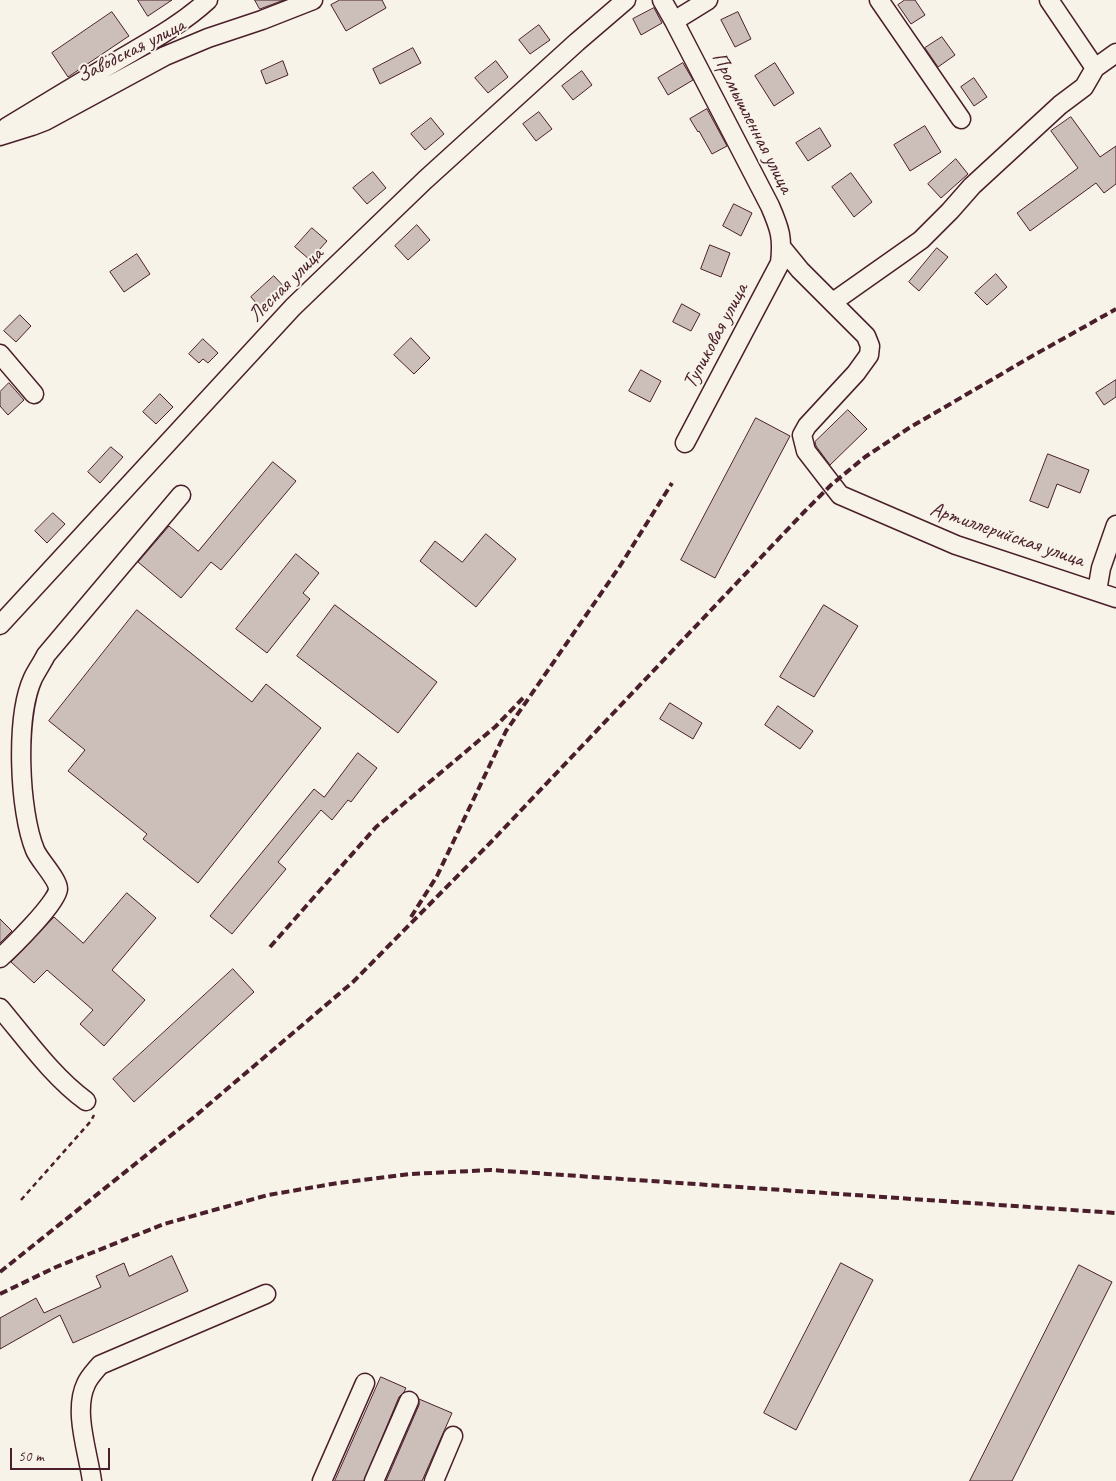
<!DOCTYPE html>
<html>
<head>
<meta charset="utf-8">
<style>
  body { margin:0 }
  #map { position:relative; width:1116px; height:1481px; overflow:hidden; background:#f7f3e8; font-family:Caveat,sans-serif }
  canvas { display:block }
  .scale { position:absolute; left:10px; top:1448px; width:100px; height:22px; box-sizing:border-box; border:2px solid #4a1f2b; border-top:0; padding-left:6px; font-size:15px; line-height:18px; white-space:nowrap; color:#4a1f2b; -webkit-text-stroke:4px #f7f3e8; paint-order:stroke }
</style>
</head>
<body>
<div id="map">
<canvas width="1116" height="1481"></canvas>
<div class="scale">50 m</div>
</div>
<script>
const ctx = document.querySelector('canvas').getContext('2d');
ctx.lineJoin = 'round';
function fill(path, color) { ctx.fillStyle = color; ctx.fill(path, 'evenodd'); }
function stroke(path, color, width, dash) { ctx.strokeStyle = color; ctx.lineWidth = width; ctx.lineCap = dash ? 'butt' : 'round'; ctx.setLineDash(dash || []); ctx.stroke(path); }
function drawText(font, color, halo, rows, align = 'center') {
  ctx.font = font + ' Caveat,sans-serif'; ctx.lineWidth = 4; ctx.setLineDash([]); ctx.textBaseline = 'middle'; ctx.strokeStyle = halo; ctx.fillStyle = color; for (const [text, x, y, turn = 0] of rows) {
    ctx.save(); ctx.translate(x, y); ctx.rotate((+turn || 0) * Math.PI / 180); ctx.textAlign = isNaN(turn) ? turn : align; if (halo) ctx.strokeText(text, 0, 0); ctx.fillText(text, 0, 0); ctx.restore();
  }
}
const building = new Path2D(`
  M138,0H172L148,16Z
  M255,0H284L260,9Z
  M340,0H382L386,8L346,31L331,5Z
  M905,0H915L925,15L911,24L898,5Z
  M654,8L662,23L641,35L633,19Z
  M112,12L129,36L68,77L52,53Z
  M738,12L751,39L735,47L721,20Z
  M539,25L550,40L530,54L519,40Z
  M942,37L955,55L938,67L925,48Z
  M413,48L421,63L380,84L373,69Z
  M283,61L288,75L266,84L261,71Z
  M496,61L508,77L488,93L475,78Z
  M683,63L693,80L668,95L658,78Z
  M775,63L794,93L774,106L755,76Z
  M582,71L592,85L573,100L562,86Z
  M974,78L987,97L974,106L961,87Z
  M707,109L727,146L712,154L699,131L698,132L690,119Z
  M539,112L552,129L536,141L523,124Z
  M1071,117L1100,157L1116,146V184L1104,193L1096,183L1030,231L1017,213L1078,168L1051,131Z
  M431,118L444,134L425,150L411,134Z
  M925,126L941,152L910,171L894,145Z
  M820,128L831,146L808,161L796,143Z
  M956,159L968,174L941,198L928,184Z
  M373,172L386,188L367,204L353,188Z
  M851,173L872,202L854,217L832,187Z
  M734,204L752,213L741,236L723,226Z
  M417,225L430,240L408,260L395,246Z
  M312,228L327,241L310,260L295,247Z
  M710,245L730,253L721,277L701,269Z
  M937,248L948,257L919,291L909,282Z
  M137,254L150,274L124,292L110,272Z
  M996,274L1007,287L987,305L975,293Z
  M274,276L288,291L264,312L251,297Z
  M682,304L700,314L691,331L673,322Z
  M20,315L31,326L16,342L4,331Z
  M411,338L430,358L414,374L394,355Z
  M203,339L218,353L208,363L203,359L199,363L189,354Z
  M641,370L661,381L650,402L629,391Z
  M1116,380V397L1104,405L1096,393Z
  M9,383L24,400L8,415L0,406V392Z
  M160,394L173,407L156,424L143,412Z
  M848,410L867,429L830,465L816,446L815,442Z
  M756,418L790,436L715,578L681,560Z
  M111,447L123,457L100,483L88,472Z
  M1048,454L1089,470L1080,493L1057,484L1048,508L1030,501Z
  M273,462L296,481L221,570L211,562L181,598L138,562L169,526L198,551Z
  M53,513L65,524L47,543L35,531Z
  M486,534L516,559L476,607L420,561L435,541L462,562Z
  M296,554L319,573L303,593L310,599L267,653L236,629Z
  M335,605L437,682L398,733L297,656Z
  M824,605L858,626L814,697L780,677Z
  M137,610L252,702L266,684L321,728L198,883L143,839L147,834L68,771L85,750L49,721Z
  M670,703L702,723L693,739L660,719Z
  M778,706L813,731L800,749L765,725Z
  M358,753L377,768L351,802L348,800L332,820L321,810L278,862L286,869L232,934L210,916L314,789L324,797Z
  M127,893L156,918L112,970L145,1000L104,1046L80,1024L93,1010L47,970L34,983L11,962L54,917L83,943Z
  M0,919L12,931L0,943Z
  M233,969L254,992L134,1102L113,1079Z
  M172,1256L188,1291L73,1343L60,1315L0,1349V1318L36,1298L44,1313L101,1287L96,1276L124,1263L129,1276Z
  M841,1263L873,1280L796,1430L764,1413Z
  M1079,1265L1112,1282L1012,1481H970Z
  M381,1377L406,1388L404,1392L399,1397L364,1481H335Z
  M419,1399L452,1413L422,1481H386L419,1405Z`);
fill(building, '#ccbfb9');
stroke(building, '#4a1f2b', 1);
const minor = new Path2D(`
  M662,0L674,21L770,206C780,229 783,238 780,263L685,443
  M879,0L961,119
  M1049,0L1095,68
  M674,21L708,0
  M7,127C43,105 79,83 115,62C147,43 181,25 208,0
  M0,136L32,126L45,121L165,56L208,38L262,20L313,0
  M782,248L800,270L866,336L870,346L869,355L856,373L807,426L802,435L806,451L840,495L956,545L1116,598
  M833,302L921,240L950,211L972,186L1060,105L1084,87L1095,68L1116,53
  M0,354L34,394
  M1097,591L1101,568L1116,525
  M0,625L293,307L425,180L577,42L626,0
  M0,958C11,948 58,902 58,889C58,879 39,860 35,850C19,811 15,717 33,678C37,670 42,663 46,655L181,495
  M0,1008C26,1039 53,1077 86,1101
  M92,1481C88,1452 73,1411 86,1384C89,1377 95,1371 100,1365L266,1294
  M322,1481L365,1383
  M374,1481L409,1401
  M434,1481L453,1436`);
stroke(minor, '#4a1f2b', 21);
stroke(new Path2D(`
  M21,1200L91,1121L94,1115`), '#4a1f2b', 2.5, [5, 4]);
stroke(minor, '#f7f3e8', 18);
stroke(new Path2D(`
  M411,917L437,876L506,731L620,566L672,483
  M270,947L376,827L495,727L523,698
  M0,1272L194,1117L353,982L491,842L805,511L831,485L865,457L909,428L1034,355L1116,309
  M0,1294L56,1267L164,1224L268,1195L338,1183L410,1174L491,1170L1116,1213`), '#4a1f2b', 4, [8, 4]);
drawText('21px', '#4a1f2b', '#f7f3e8', [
  ["Заводская улица",131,51,-27],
  ["Промышленная улица",752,123,63],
  ["Лесная улица",286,285,-45],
  ["Тупиковая улица",716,336,-62],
  ["Артиллерийская улица",1007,535,19]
]);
</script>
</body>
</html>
